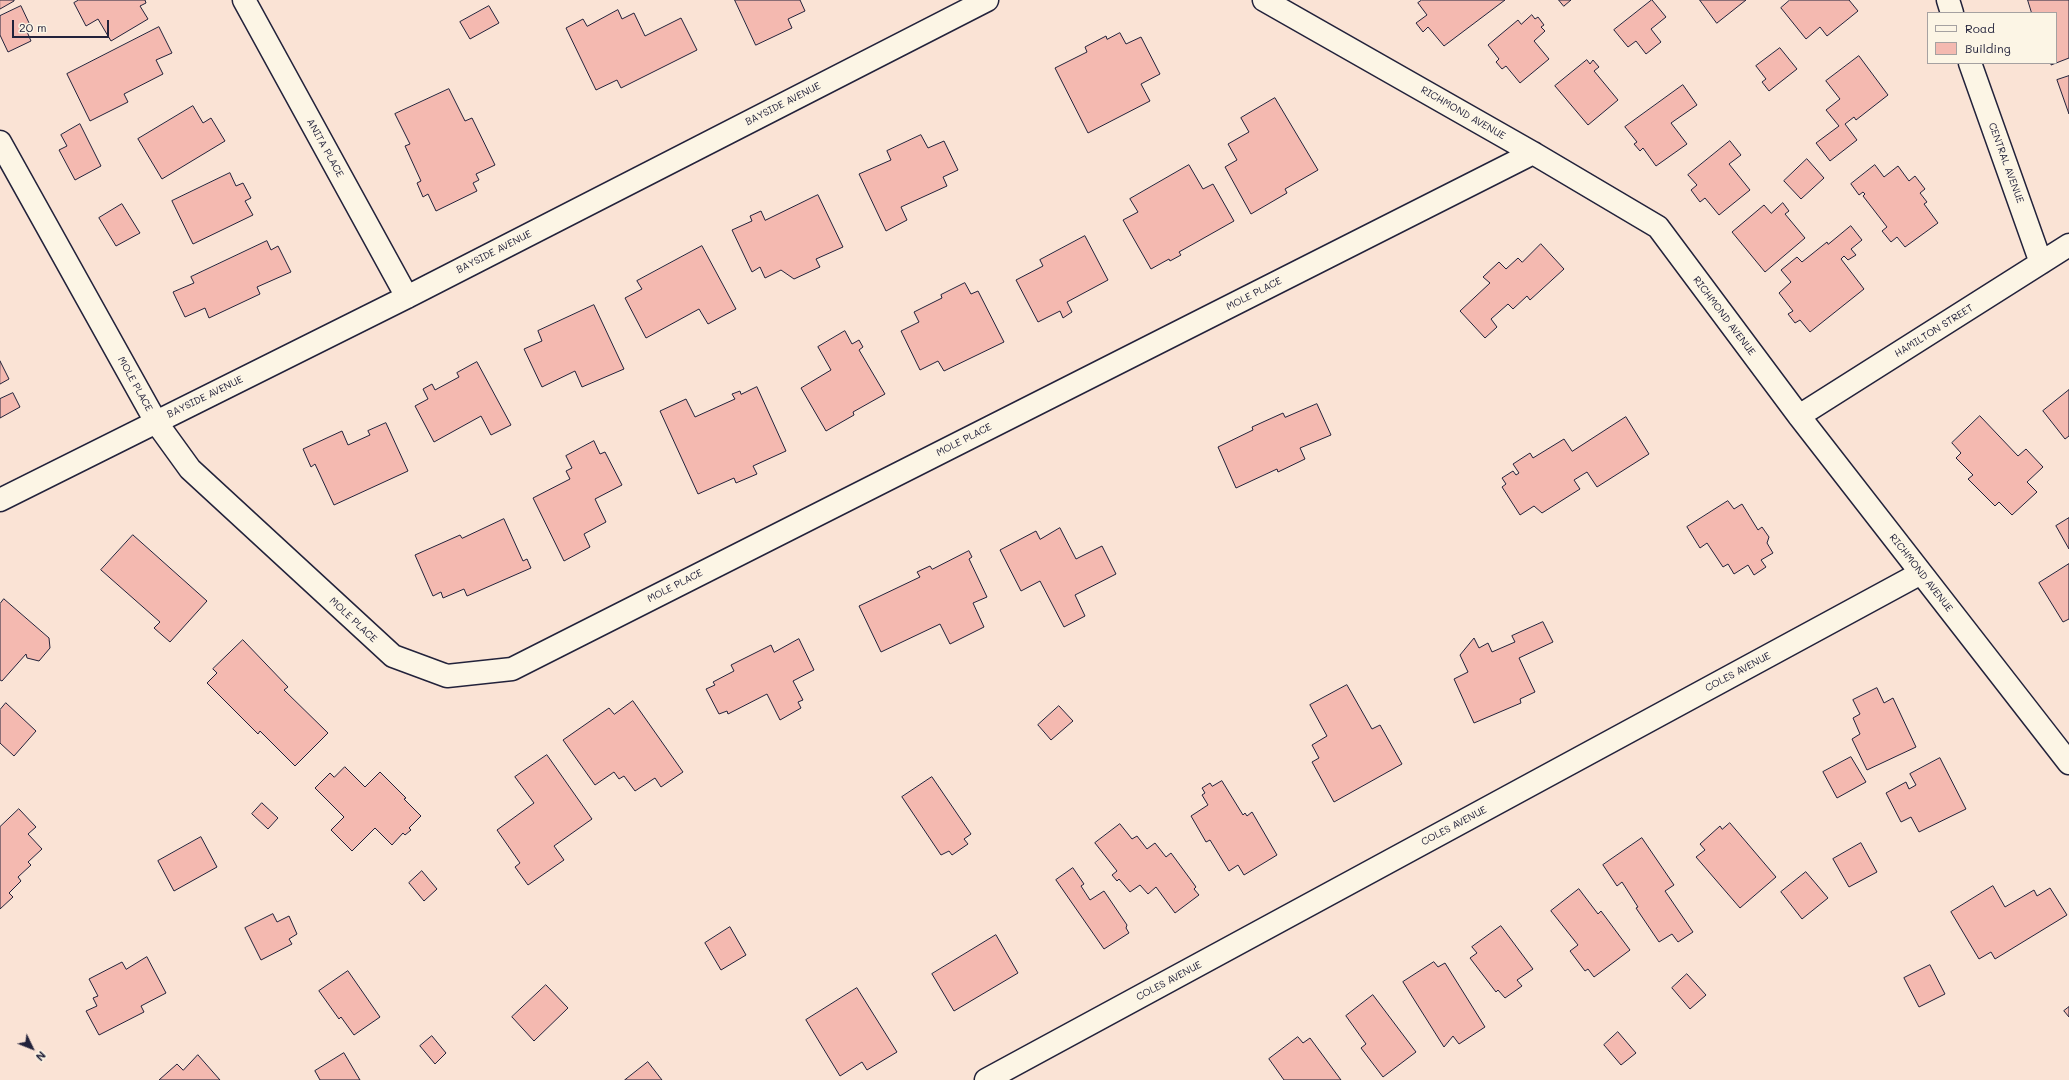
<!DOCTYPE html>
<html>
<head>
<meta charset="utf-8">
<style>
  body { margin:0 }
  #map { position:relative; width:2069px; height:1080px; overflow:hidden; background:#fae3d5; font-family:Mali,sans-serif }
  canvas { display:block }
  .legend { position:absolute; left:1927px; top:12px; width:130px; height:52px; box-sizing:border-box; background:#fcf5e5; border:1px solid #a5a1a1; margin:0; padding:5px 7px; list-style:none; font-size:12px; color:#22223b }
  .legend li { display:flex; align-items:center; gap:8px; height:20px }
  .legend b { width:20px; border:1px solid #a5a1a1 }
  .north { position:absolute; left:12px; top:1028px; width:40px; height:40px; -webkit-text-stroke:3px #fcf5e5; paint-order:stroke; rotate:133deg; font-size:11px; font-weight:700; line-height:16px; text-align:center; color:#22223b }
  .north::after { content:''; display:block; margin:auto; width:14px; height:18px; background:#22223b; clip-path:polygon(50% 0,100% 100%,50% 72%,0 100%) }
  .scale { position:absolute; left:12px; top:20px; width:97px; height:18px; box-sizing:border-box; border:2px solid #22223b; border-top:0; padding-left:5px; font-size:12px; line-height:14px; white-space:nowrap; color:#22223b; -webkit-text-stroke:3px #fcf5e5; paint-order:stroke }
</style>
</head>
<body>
<div id="map">
<canvas width="2069" height="1080"></canvas>
<ul class="legend">
<li><b style="height:5px;background:#fcf5e5"></b>Road</li>
<li><b style="height:11px;background:#f4b9b0"></b>Building</li>
</ul>
<div class="north">N</div>
<div class="scale">20 m</div>
</div>
<script>
const ctx = document.querySelector('canvas').getContext('2d');
ctx.lineJoin = 'round';
function fill(path, color) { ctx.fillStyle = color; ctx.fill(path, 'evenodd'); }
function stroke(path, color, width, dash) { ctx.strokeStyle = color; ctx.lineWidth = width; ctx.lineCap = dash ? 'butt' : 'round'; ctx.setLineDash(dash || []); ctx.stroke(path); }
function drawText(font, color, halo, rows, align = 'center') {
  ctx.font = font + ' Mali,sans-serif'; ctx.lineWidth = 3; ctx.setLineDash([]); ctx.textBaseline = 'middle'; ctx.strokeStyle = halo; ctx.fillStyle = color; for (const [text, x, y, turn = 0] of rows) {
    ctx.save(); ctx.translate(x, y); ctx.rotate((+turn || 0) * Math.PI / 180); ctx.textAlign = isNaN(turn) ? turn : align; if (halo) ctx.strokeText(text, 0, 0); ctx.fillText(text, 0, 0); ctx.restore();
  }
}
const building = new Path2D(`
  M0,0H14V1L0,9Z
  M79,0H145L146,3L140,6L148,19L111,41L98,19L86,26L74,3Z
  M735,0H800L805,11L788,19L792,28L756,45Z
  M1422,0H1505L1444,46L1428,27L1423,32L1416,23L1427,15L1418,3Z
  M1559,0H1571L1564,6Z
  M1652,0L1666,17L1651,29L1661,42L1646,54L1636,41L1628,47L1614,30Z
  M1700,0H1746L1717,23Z
  M1790,0H1849L1858,11L1827,36L1820,27L1806,39L1781,8Z
  M2028,0H2069V58L2051,65V63H2056V13H2032Z
  M21,6L30,25L25,27L31,41L8,52L0,35V16Z
  M489,6L499,23L470,39L460,22Z
  M618,10L622,19L634,13L645,36L681,18L697,50L621,88L617,80L596,90L566,28L583,19L587,26Z
  M1532,15L1535,19L1538,17L1544,25L1541,27L1545,31L1534,41L1549,59L1520,83L1506,66L1502,69L1496,62L1499,59L1488,45L1518,20L1521,24Z
  M159,27L172,53L156,60L163,74L124,94L128,102L90,121L67,74Z
  M1120,33L1126,44L1141,37L1160,74L1141,84L1150,101L1088,133L1055,68L1087,52L1085,47L1106,36L1107,39Z
  M1780,48L1797,69L1769,91L1762,82L1766,79L1756,66Z
  M1859,56L1888,95L1856,120L1854,117L1845,124L1857,140L1830,161L1816,143L1839,126L1826,110L1840,99L1826,81Z
  M1587,60L1590,64L1593,60L1599,67L1594,71L1618,100L1588,125L1555,86Z
  M2069,76V114L2057,80Z
  M1683,85L1697,105L1671,123L1687,144L1656,166L1643,148L1640,151L1634,144L1637,142L1625,127Z
  M449,89L465,121L472,118L495,165L476,174L479,180L473,183L477,191L436,211L428,194L423,197L417,183L421,181L405,146L410,144L395,114Z
  M1275,98L1318,170L1285,189L1287,193L1251,214L1225,167L1237,160L1228,144L1249,132L1241,118Z
  M193,106L203,123L211,118L225,141L162,179L138,139Z
  M80,124L101,166L75,180L59,150L67,146L61,135Z
  M921,135L928,148L944,141L958,170L943,177L947,186L901,207L907,220L886,231L859,174L891,160L887,151Z
  M1730,141L1741,155L1729,164L1750,190L1719,215L1705,198L1700,202L1691,190L1697,185L1688,175Z
  M1807,159L1824,178L1801,199L1784,181Z
  M1189,165L1203,189L1213,184L1234,221L1179,252L1181,255L1170,261L1169,259L1151,269L1123,220L1138,212L1130,199Z
  M1875,165L1884,177L1898,166L1909,181L1915,176L1925,189L1920,193L1927,202L1924,204L1938,223L1905,247L1897,237L1891,242L1882,231L1887,227L1863,196L1865,194L1863,192L1859,195L1851,184Z
  M230,173L236,186L243,183L251,198L245,201L253,215L193,244L172,201Z
  M818,195L843,247L816,259L820,267L794,279L781,270L765,278L760,267L752,272L732,230L752,221L750,216L761,211L765,220Z
  M1783,203L1789,211L1785,214L1805,238L1765,272L1732,232L1764,205L1771,213Z
  M122,204L140,233L116,246L99,218Z
  M1851,226L1862,240L1851,249L1856,255L1848,260L1844,256L1841,259L1864,289L1810,332L1800,320L1795,323L1788,314L1793,311L1779,293L1791,282L1781,270L1797,257L1802,262L1827,242L1828,244Z
  M1085,236L1108,280L1067,302L1072,312L1063,318L1060,311L1038,322L1016,280L1043,266L1040,260Z
  M267,241L271,250L278,246L291,272L257,287L260,294L209,318L205,308L185,317L173,292L194,283L191,277Z
  M1541,244L1564,269L1530,300L1527,296L1513,309L1508,304L1491,319L1497,327L1485,338L1460,311L1490,283L1483,277L1499,262L1506,269L1518,258L1522,262Z
  M702,246L736,309L708,324L699,309L646,338L625,298L642,289L637,281Z
  M965,283L971,294L978,291L1004,342L944,371L938,361L920,370L901,331L919,322L914,312L942,298L941,295Z
  M594,305L624,369L582,387L575,371L542,387L524,349L542,341L538,331Z
  M845,331L852,344L859,340L863,347L859,350L885,394L853,412L854,415L826,431L801,388L831,370L818,347Z
  M0,361L9,379L0,384Z
  M477,362L511,425L491,435L481,416L434,442L415,406L428,399L423,389L432,384L435,390L459,377L457,373Z
  M757,387L786,451L753,466L757,474L736,483L734,478L698,494L660,411L686,399L695,417L735,399L732,394L740,391L741,394Z
  M2069,390V436L2065,439L2043,411Z
  M13,393L20,407L0,418V399Z
  M1317,404L1331,435L1300,448L1305,459L1278,472L1277,469L1236,488L1218,447L1253,430L1252,427L1283,413L1285,417Z
  M1980,416L2018,456L2026,449L2043,467L2027,482L2037,492L2012,515L1999,502L1995,506L1968,479L1973,475L1956,458L1961,453L1952,443Z
  M1626,417L1649,454L1597,487L1587,472L1574,480L1580,489L1542,513L1534,506L1520,515L1502,487L1506,484L1502,478L1513,471L1516,475L1519,473L1513,464L1530,453L1533,458L1564,439L1572,451Z
  M386,423L408,471L334,505L315,464L311,467L303,449L342,431L348,445L370,435L368,431Z
  M594,441L600,454L605,452L622,485L595,499L606,522L584,534L590,547L564,561L533,498L570,479L566,471L572,468L566,456Z
  M1728,501L1734,509L1742,504L1758,530L1762,527L1769,537L1767,543L1773,553L1761,560L1766,567L1754,575L1748,565L1734,574L1728,564L1723,567L1707,543L1700,548L1687,527Z
  M2069,518V549L2056,526Z
  M504,519L523,561L527,559L531,568L467,596L464,589L443,598L441,592L433,596L415,555L460,535L462,538Z
  M1060,528L1076,559L1102,546L1116,574L1075,595L1085,616L1064,627L1040,581L1021,591L1000,550L1036,531L1040,539Z
  M133,535L207,601L170,642L154,628L160,622L101,570Z
  M969,551L972,557L969,559L987,597L973,603L984,627L950,644L940,624L881,652L859,606L920,577L917,572L930,566L932,569Z
  M2069,564V619L2063,622L2039,583Z
  M4,599L49,638L50,648L39,661L27,658L26,654L2,681L0,680V604Z
  M1543,622L1553,642L1519,658L1535,692L1520,699L1521,703L1474,723L1454,679L1468,672L1460,655L1474,638L1479,648L1488,643L1492,652L1515,642L1512,636Z
  M799,639L814,670L793,681L803,700L798,702L801,708L780,720L767,694L728,714L727,711L719,714L706,689L715,685L713,682L734,671L731,665L771,645L774,652Z
  M243,640L288,687L284,690L328,733L295,766L260,731L258,734L207,683L217,673L213,669Z
  M1347,685L1372,729L1380,725L1402,764L1334,802L1312,762L1319,758L1312,745L1327,736L1310,705Z
  M1877,688L1884,703L1893,698L1916,747L1867,770L1852,739L1860,734L1853,718L1860,714L1853,700Z
  M633,701L683,772L661,787L655,778L635,791L624,776L619,779L614,772L595,785L563,740L609,708L614,714Z
  M6,703L36,731L14,756L0,743V710Z
  M1059,706L1073,721L1051,740L1038,725Z
  M547,755L592,819L554,846L564,860L528,885L515,867L520,863L497,830L534,803L515,777Z
  M1851,757L1866,782L1837,798L1823,772Z
  M1940,758L1966,809L1919,832L1911,817L1901,822L1886,793L1906,782L1909,789L1916,785L1910,774Z
  M345,767L365,787L380,772L406,798L404,799L421,816L409,828L411,830L405,835L403,833L392,845L375,828L352,851L331,830L344,817L315,788L330,773L334,777Z
  M932,777L971,834L964,839L968,844L952,855L949,851L941,855L902,797Z
  M1222,781L1243,815L1245,813L1247,816L1252,812L1277,855L1244,875L1238,865L1229,871L1210,840L1206,842L1191,816L1208,805L1202,795L1205,793L1202,788L1210,783L1212,786Z
  M262,803L278,818L268,829L252,814Z
  M19,809L36,827L28,834L42,849L28,862L31,865L18,877L21,881L9,893L13,897L0,909V827Z
  M1730,823L1776,877L1740,908L1696,857L1705,850L1700,844L1720,826L1722,829Z
  M1120,824L1132,839L1137,836L1147,849L1155,843L1166,857L1171,853L1196,887L1194,889L1199,895L1175,913L1156,887L1148,894L1140,885L1130,892L1119,879L1117,881L1112,875L1117,871L1095,843Z
  M201,837L217,867L174,891L158,861Z
  M1642,838L1674,885L1665,891L1693,932L1678,942L1672,934L1659,942L1636,908L1638,907L1622,882L1617,886L1603,865Z
  M1861,843L1877,872L1849,887L1833,859Z
  M1073,868L1084,884L1081,886L1090,900L1104,891L1127,925L1126,928L1129,933L1104,949L1056,880Z
  M422,871L437,889L424,901L409,883Z
  M1806,872L1828,898L1802,919L1781,892Z
  M1993,886L2005,907L2034,890L2037,896L2050,888L2067,915L1995,959L1991,952L1979,959L1951,912Z
  M1579,889L1598,914L1601,911L1630,950L1594,977L1588,969L1585,971L1570,951L1578,945L1551,911Z
  M273,914L277,922L289,916L297,934L289,939L292,944L261,960L245,928Z
  M1501,926L1533,969L1517,980L1522,986L1505,998L1498,990L1496,992L1470,958L1477,953L1472,947Z
  M730,927L746,955L721,970L705,943Z
  M996,935L1018,973L954,1011L932,974Z
  M147,957L166,993L141,1006L144,1012L99,1035L86,1011L97,1006L93,998L98,996L89,979L122,962L126,969Z
  M1434,962L1438,967L1445,963L1485,1027L1459,1044L1453,1036L1444,1047L1403,982Z
  M1930,965L1945,994L1919,1007L1904,978Z
  M348,971L380,1017L354,1035L341,1017L339,1019L319,991Z
  M1687,974L1706,995L1690,1009L1672,988Z
  M546,985L568,1008L534,1041L512,1017Z
  M857,988L897,1052L867,1070L862,1062L840,1076L806,1020Z
  M1373,995L1416,1052L1383,1077L1361,1048L1366,1044L1346,1016Z
  M2069,1007V1017L2064,1011Z
  M1618,1032L1636,1053L1621,1065L1604,1045Z
  M432,1036L446,1053L435,1064L420,1046Z
  M1298,1037L1303,1043L1310,1038L1341,1080H1284L1269,1059Z
  M344,1053L360,1080H320L315,1071Z
  M198,1055L220,1080H159L177,1064L183,1070Z
  M648,1062L662,1080H625Z`);
fill(building, '#f4b9b0');
stroke(building, '#22223b', 1);
const minor = new Path2D(`
  M244,0L407,297
  M1264,0L1533,153L1658,227L1799,416L2069,763
  M1948,0L1952,13
  M1970,63L2041,263
  M0,142L156,422L190,469L393,656L447,676L512,669L1533,153
  M1799,416L2069,245
  M0,500L407,297L987,0
  M986,1080L1921,573`);
stroke(minor, '#22223b', 25);
stroke(minor, '#fcf5e5', 22);
drawText('10px', '#22223b', '#fcf5e5', [
  ["BAYSIDE AVENUE",783,104,-27],
  ["RICHMOND AVENUE",1463,113,30],
  ["ANITA PLACE",325,148,61],
  ["CENTRAL AVENUE",2006,163,70],
  ["BAYSIDE AVENUE",494,252,-27],
  ["MOLE PLACE",1254,294,-27],
  ["RICHMOND AVENUE",1724,316,53],
  ["HAMILTON STREET",1934,331,-32],
  ["MOLE PLACE",135,384,61],
  ["BAYSIDE AVENUE",205,397,-26],
  ["MOLE PLACE",964,440,-27],
  ["RICHMOND AVENUE",1921,573,52],
  ["MOLE PLACE",675,586,-27],
  ["MOLE PLACE",353,620,43],
  ["COLES AVENUE",1738,672,-28],
  ["COLES AVENUE",1454,826,-28],
  ["COLES AVENUE",1169,981,-28]
]);
</script>
</body>
</html>
